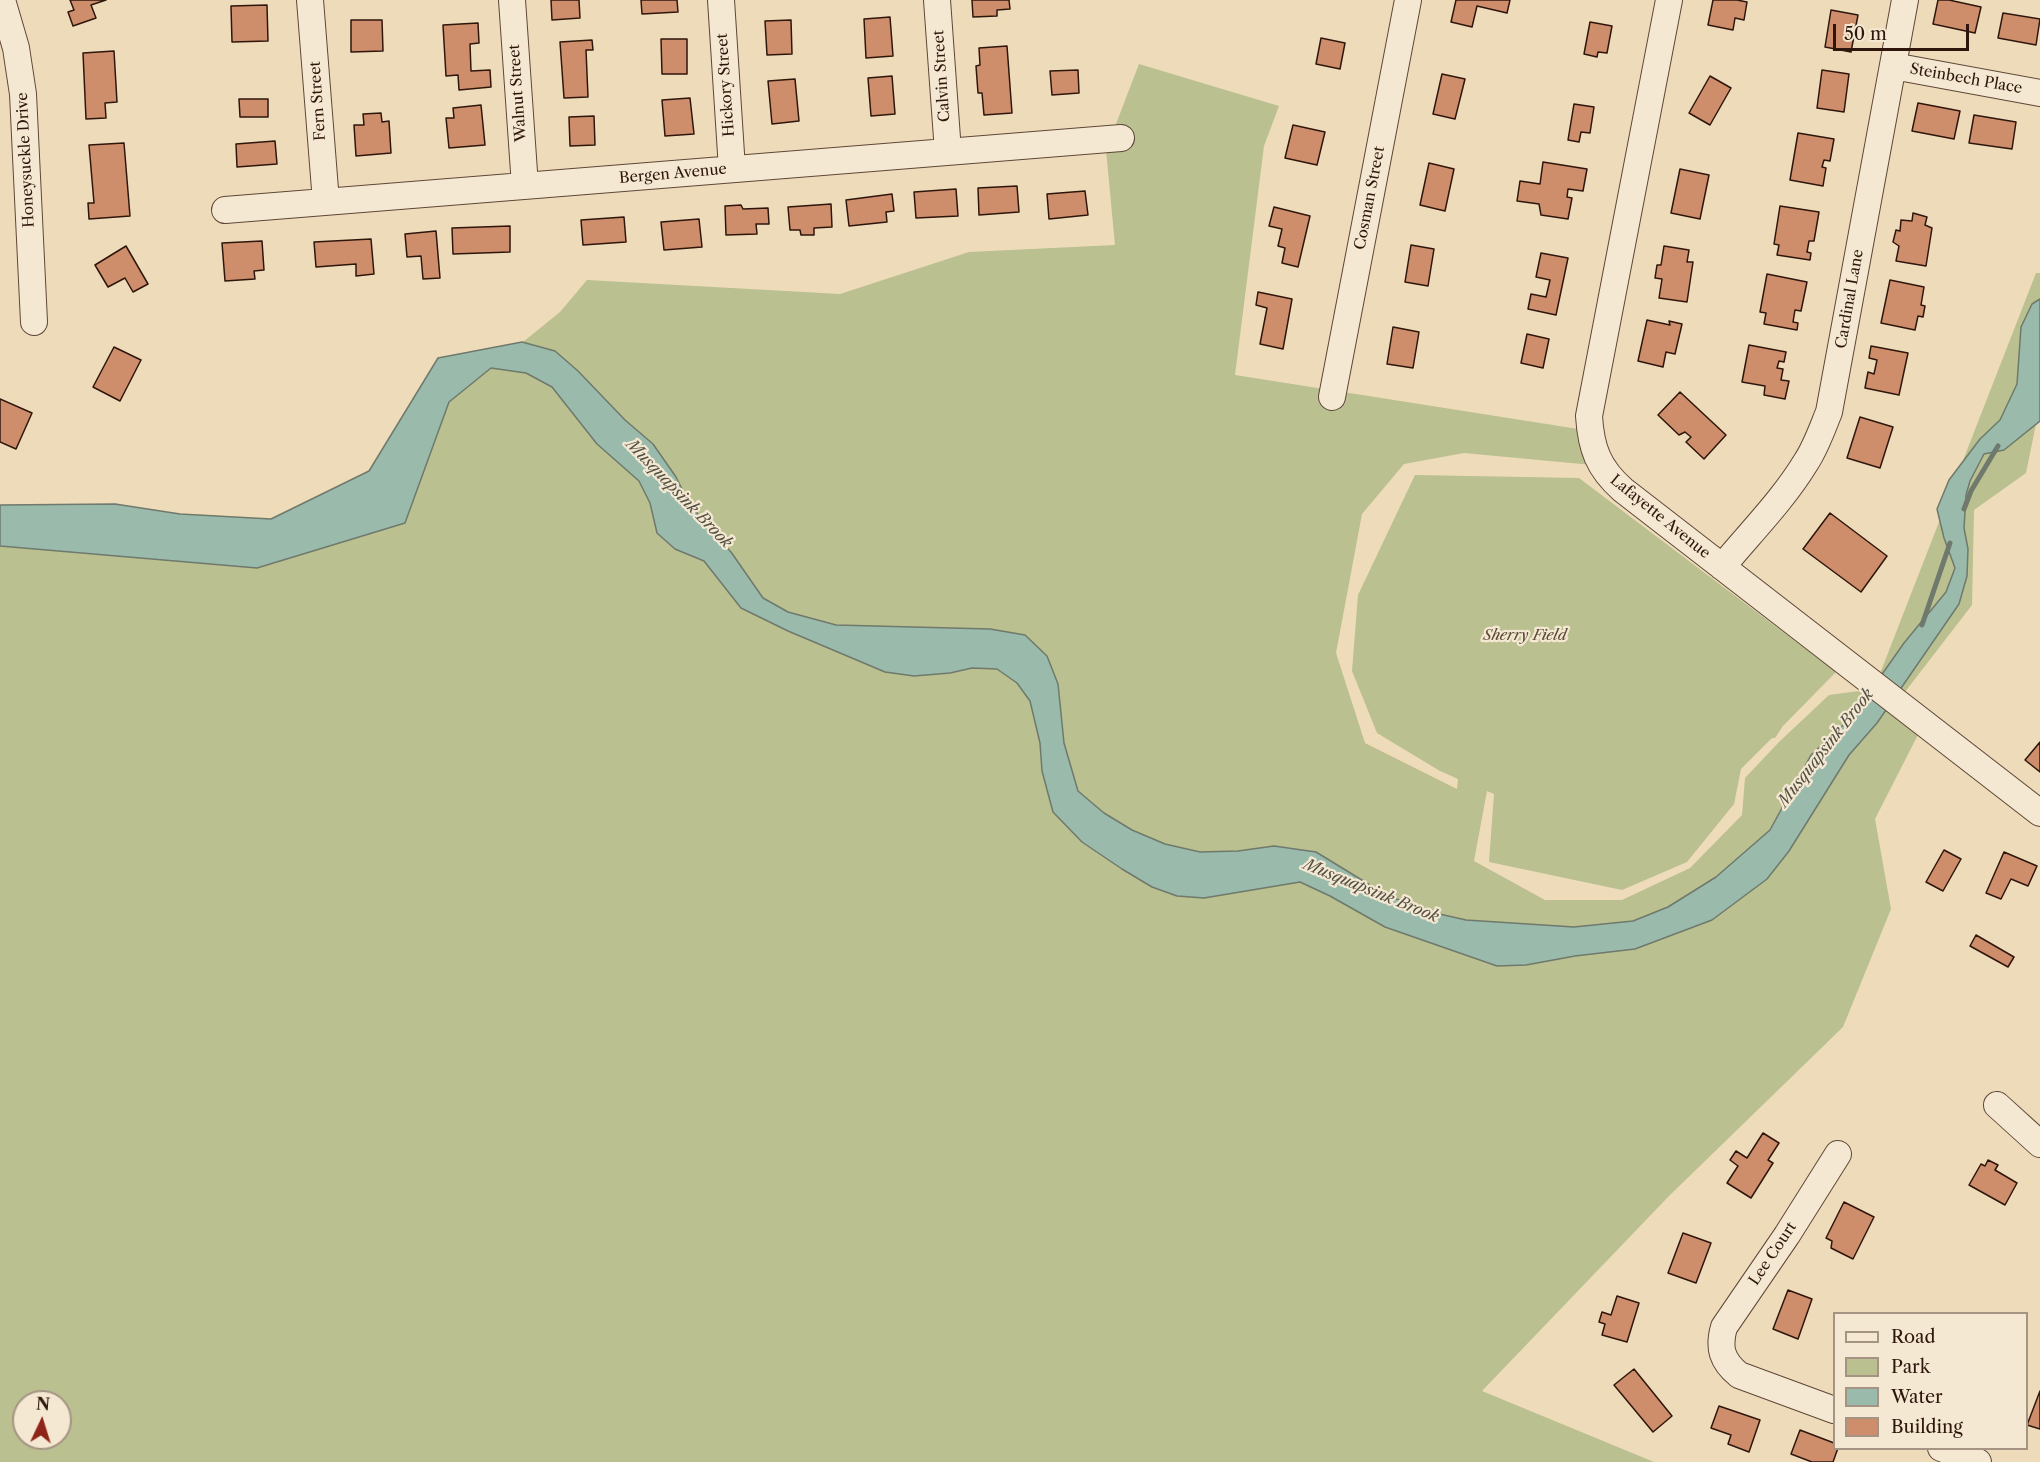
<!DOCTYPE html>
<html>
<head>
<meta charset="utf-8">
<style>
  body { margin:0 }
  #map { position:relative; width:2040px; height:1462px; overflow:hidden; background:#eedbba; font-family:"Libre Caslon Text",serif }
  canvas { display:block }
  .legend { position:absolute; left:1833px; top:1312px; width:195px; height:138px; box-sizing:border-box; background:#f4e8d2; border:2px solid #a59483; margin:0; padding:8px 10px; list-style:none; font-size:18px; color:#2f160c }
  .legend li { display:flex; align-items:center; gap:12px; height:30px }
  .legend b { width:30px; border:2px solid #a59483 }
  .north { position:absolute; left:12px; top:1390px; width:60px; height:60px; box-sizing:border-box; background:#f4e8d2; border:2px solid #a59483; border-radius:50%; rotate:4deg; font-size:16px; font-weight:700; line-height:24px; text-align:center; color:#2f160c }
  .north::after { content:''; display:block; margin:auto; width:21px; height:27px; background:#8f2418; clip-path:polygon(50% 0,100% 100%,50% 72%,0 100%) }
  .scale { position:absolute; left:1833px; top:24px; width:136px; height:27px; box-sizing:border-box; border:3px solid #2f160c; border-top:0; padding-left:8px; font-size:18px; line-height:21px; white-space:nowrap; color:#2f160c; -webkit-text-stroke:4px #f4e8d2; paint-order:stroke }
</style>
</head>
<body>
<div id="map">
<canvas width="2040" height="1462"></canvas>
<ul class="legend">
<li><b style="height:8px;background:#f4e8d2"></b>Road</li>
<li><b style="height:16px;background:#bac08f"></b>Park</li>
<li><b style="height:16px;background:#9abbac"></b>Water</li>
<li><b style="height:16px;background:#ce8e6c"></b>Building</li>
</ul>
<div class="north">N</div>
<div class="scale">50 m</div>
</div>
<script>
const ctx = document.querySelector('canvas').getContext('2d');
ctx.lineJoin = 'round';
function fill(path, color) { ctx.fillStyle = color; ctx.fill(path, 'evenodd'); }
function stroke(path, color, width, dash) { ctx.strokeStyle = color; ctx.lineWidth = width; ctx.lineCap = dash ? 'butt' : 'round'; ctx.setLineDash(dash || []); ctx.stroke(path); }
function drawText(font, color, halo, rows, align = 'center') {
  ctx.font = font + ' "Libre Caslon Text",serif'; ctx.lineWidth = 4.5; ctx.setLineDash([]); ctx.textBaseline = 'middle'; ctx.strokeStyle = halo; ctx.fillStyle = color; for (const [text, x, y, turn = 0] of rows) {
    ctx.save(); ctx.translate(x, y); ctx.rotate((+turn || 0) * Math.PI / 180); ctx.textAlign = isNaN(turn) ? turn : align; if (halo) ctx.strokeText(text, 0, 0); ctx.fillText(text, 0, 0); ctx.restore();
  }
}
fill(new Path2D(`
  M1139,64L1279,106L1264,146L1235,375L1591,431L1603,466L1464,453L1404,464L1362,514L1336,653L1365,743L1457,789L1458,779L1440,771L1377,733L1352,671L1358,595L1415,475L1579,478L1836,672L1783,726L1775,738H1772L1741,769L1734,804L1687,862L1622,890L1489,862L1494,794L1487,791L1474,861L1545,900H1622L1690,868L1742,815L1745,778L1779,742L1829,695L1874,689L2036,273H2040V404L2026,473L1974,510L1972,605L1898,701L1923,725L1875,819L1891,909L1843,1027L1668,1197L1482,1391L1654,1462H0V546L257,568L405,523L449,402L560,312L587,280L840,294L969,252L1115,245L1106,150ZM24,1402H60V1438H24Z`), '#bac08f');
const water = new Path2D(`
  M2040,299V421L2004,450L1984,454L1970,481L1966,495L1964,528L1968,549L1967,576L1959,604L1877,723L1849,755L1789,851L1767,879L1712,920L1635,949L1575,956L1526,965L1497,966L1385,927L1330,896L1300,882L1204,898L1177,896L1152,887L1122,869L1082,842L1053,812L1042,771L1040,743L1030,701L1017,683L997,669L972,668L950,673L914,676L885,672L788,631L741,608L704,561L675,549L657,533L650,503L639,481L597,444L552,387L526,373L491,368L449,402L405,523L257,568L0,546V505L115,504L180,514L271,519L369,471L438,358L522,342L555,351L578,371L625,420L653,444L676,477L688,501L706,525L731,552L763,598L788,612L836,625L990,629L1025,635L1047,656L1058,684L1064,743L1078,791L1104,813L1132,830L1165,844L1200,852L1238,851L1274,846L1316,852L1388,896L1435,913L1466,920L1574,927L1633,921L1668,907L1716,877L1770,830L1811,755L1852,717L1904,643L1946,592L1955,568L1944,538L1937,509L1949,480L1980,439L2000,420L2017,384L2021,327L2032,304Z`);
fill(water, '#9abbac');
stroke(water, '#6f796c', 1.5);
stroke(new Path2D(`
  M1964,509L1971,491L1998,446
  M1922,625L1950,543`), '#6f796c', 5);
const building = new Path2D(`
  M70,0H106L91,5L96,18L73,26L68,12L74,10Z
  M551,0H579L580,18L552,20Z
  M641,0H677L678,12L642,14Z
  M972,0H1009L1010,9L997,10V16L973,17Z
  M1456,0H1510L1507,13L1477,6L1472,27L1451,22Z
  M1713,0H1737L1747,2L1744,20L1735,18L1733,30L1708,25Z
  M1938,0H1949L1981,7L1975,33L1933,24Z
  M267,5L268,41L232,42L231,6Z
  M1831,10L1858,15L1851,52L1825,47Z
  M2003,13L2040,19L2036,45L1998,38Z
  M890,17L893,56L866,58L864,19Z
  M351,20H382L383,51L351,52Z
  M791,20L792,54L767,55L765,21Z
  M1590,22L1612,26L1607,53L1598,52L1597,57L1584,54Z
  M478,23L479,43L470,44L471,71L490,70L491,87L459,90L458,75L446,76L443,25Z
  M1321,38L1345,43L1340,69L1316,64Z
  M661,39H687V74H662Z
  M592,40L593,50H586L588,97L564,98L560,42Z
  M1007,46L1012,113L984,115L982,93H978L976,66L980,65L979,48Z
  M114,51L117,102L105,103L106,118L86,119L83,53Z
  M1078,70L1079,93L1052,95L1050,71Z
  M1822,70L1849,74L1844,112L1817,108Z
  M1442,74L1465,79L1455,119L1433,114Z
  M892,76L895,114L871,116L868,78Z
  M1710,76L1731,88L1710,125L1689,113Z
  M795,79L799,121L772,124L768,81Z
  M690,98L694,134L665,136L662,100Z
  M239,99H268V117H240Z
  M1918,103L1960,111L1954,139L1912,131Z
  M1574,104L1594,107L1590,133L1581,132L1579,142L1568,140Z
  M481,105L485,145L449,148L446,118H454L453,108Z
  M381,113L382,122L389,121L391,153L356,156L354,125H364L363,114Z
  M1974,115L2016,122L2012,149L1969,143Z
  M594,116L595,145L570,146L569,117Z
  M1293,125L1325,132L1317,165L1285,158Z
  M1798,133L1834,139L1830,161L1824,160L1822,167L1826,168L1823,186L1790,180Z
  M275,141L277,164L237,167L236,144Z
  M124,143L130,216L89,219L88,203H94L89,145Z
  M1543,162L1587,169L1583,191L1568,189L1567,197L1572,198L1568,219L1541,215L1539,204L1517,201L1520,181L1540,184Z
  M1429,163L1454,169L1445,211L1420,205Z
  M1680,169L1709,175L1700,219L1671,213Z
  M1017,186L1019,212L979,215L978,188Z
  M956,189L958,216L916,218L914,192Z
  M1085,191L1088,215L1049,219L1047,194Z
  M892,194L894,211L886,212L887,222L849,226L846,200Z
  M831,204L832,227L814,228V235H801L800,230H790L788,207Z
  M741,205L743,209L768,208L769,224H756L757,234L726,235L725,206Z
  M1780,206L1819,212L1814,241H1809L1807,252L1811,253L1810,260L1777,255L1779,245L1774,244Z
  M1274,207L1310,216L1298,267L1282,263L1285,248L1278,246L1282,229L1269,226Z
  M1913,213L1927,217L1925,225L1932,228L1926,266L1896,261L1899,246L1893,242L1896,230L1900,231L1901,220L1912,221Z
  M624,217L626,242L583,245L581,220Z
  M699,219L702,247L664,250L661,222Z
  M510,226V252L453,254L452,228Z
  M436,231L440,278L423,279L421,256L407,257L405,234Z
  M371,239L374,274L356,276V264L316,267L314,242Z
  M262,241L264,270L254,271L255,279L225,281L222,243Z
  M1411,245L1434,249L1428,286L1405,282Z
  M126,246L148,284L133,292L125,278L108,287L95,265Z
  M1664,246L1689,250L1687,262H1693L1687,302L1659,298L1662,279L1655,278L1657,265H1661Z
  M1541,253L1568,258L1556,315L1528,309L1531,294L1546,297L1550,280L1536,277Z
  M1767,274L1807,282L1801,311L1795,310L1793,322L1798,323L1797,330L1764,324L1766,313L1760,312Z
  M1890,280L1924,287L1921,305L1925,306L1923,317L1918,316L1915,330L1881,323Z
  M1258,292L1292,299L1283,349L1260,344L1267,308L1256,305Z
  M1647,320L1670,325L1669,321L1682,324L1675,354L1666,352L1663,367L1638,361Z
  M1393,327L1419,332L1413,368L1387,364Z
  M1527,334L1549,339L1543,368L1521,363Z
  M1749,345L1786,352L1784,362L1779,361L1777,368L1783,369L1781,380L1789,381L1785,399L1764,395L1765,386L1742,382Z
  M1871,346L1908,353L1899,395L1865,388L1868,372L1874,374L1877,360L1869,358Z
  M114,347L141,360L120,401L93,387Z
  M1680,392L1726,435L1704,459L1686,442L1691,437L1685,432L1679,435L1658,415Z
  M0,399L32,413L16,449L0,442Z
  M1860,417L1893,427L1880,468L1847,458Z
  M1830,513L1887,556L1861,592L1803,549Z
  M2040,742V772L2025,760Z
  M1944,850L1961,859L1943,891L1926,882Z
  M2004,852L2037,866L2028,886L2011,879L2001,899L1986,893Z
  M1976,935L2014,957L2008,967L1970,946Z
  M1763,1133L1779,1143L1768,1160L1773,1163L1751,1198L1727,1183L1738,1166L1730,1160L1736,1151L1747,1158Z
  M1988,1160L1998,1165L1995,1170L2017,1183L2005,1205L1969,1185L1981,1164L1985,1166Z
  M1844,1202L1874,1217L1853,1259L1831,1248L1832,1241L1826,1238Z
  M1683,1233L1711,1243L1696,1283L1668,1273Z
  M1788,1290L1812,1299L1798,1339L1773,1329Z
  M1617,1296L1639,1303L1627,1342L1602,1335L1605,1324L1599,1322L1602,1312L1611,1315Z
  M1634,1369L1672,1416L1653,1432L1614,1385Z
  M2040,1391V1429L2027,1425Z
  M1719,1406L1760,1420L1749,1452L1728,1444L1731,1435L1711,1428Z
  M1800,1430L1834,1443V1448H1838L1833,1462H1812L1791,1454Z`);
fill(building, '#ce8e6c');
stroke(building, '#2f160c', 1.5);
const minor = new Path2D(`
  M2,0L16,48L23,94L34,322
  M310,0L326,202
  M512,0L525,186
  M721,0L732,169
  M937,0L948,152
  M1669,0L1589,416C1591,448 1598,468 1623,490L2040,813
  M1893,66L2040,93
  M225,210L1121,138
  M1332,397L1408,0
  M1722,567C1750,533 1783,500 1806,462C1816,447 1822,429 1829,412L1905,0
  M1997,1105L2040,1144
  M1834,1410L1739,1375C1722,1361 1718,1348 1724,1327L1787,1235L1838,1154
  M1941,1448L1978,1462`);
stroke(minor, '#5f4738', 28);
stroke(minor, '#f4e8d2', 26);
drawText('15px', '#2f160c', '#f4e8d2', [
  ["Calvin Street",942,76,-94],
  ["Steinbech Place",1966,79,10],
  ["Hickory Street",726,85,-94],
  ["Walnut Street",518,93,-94],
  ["Fern Street",318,101,-94],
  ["Honeysuckle Drive",26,160,-93],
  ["Bergen Avenue",673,174,-5],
  ["Cosman Street",1370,198,-79],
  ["Cardinal Lane",1850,299,-80],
  ["Lafayette Avenue",1660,517,39],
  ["Lee Court",1773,1254,-56]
]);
drawText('italic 15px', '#594933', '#f4e8d2', [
  ["Sherry Field",1525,636]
]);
drawText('italic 16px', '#545044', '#f4e8d2', [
  ["Musquapsink Brook",679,494,46],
  ["Musquapsink Brook",1826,748,-52],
  ["Musquapsink Brook",1371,891,22]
]);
</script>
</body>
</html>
